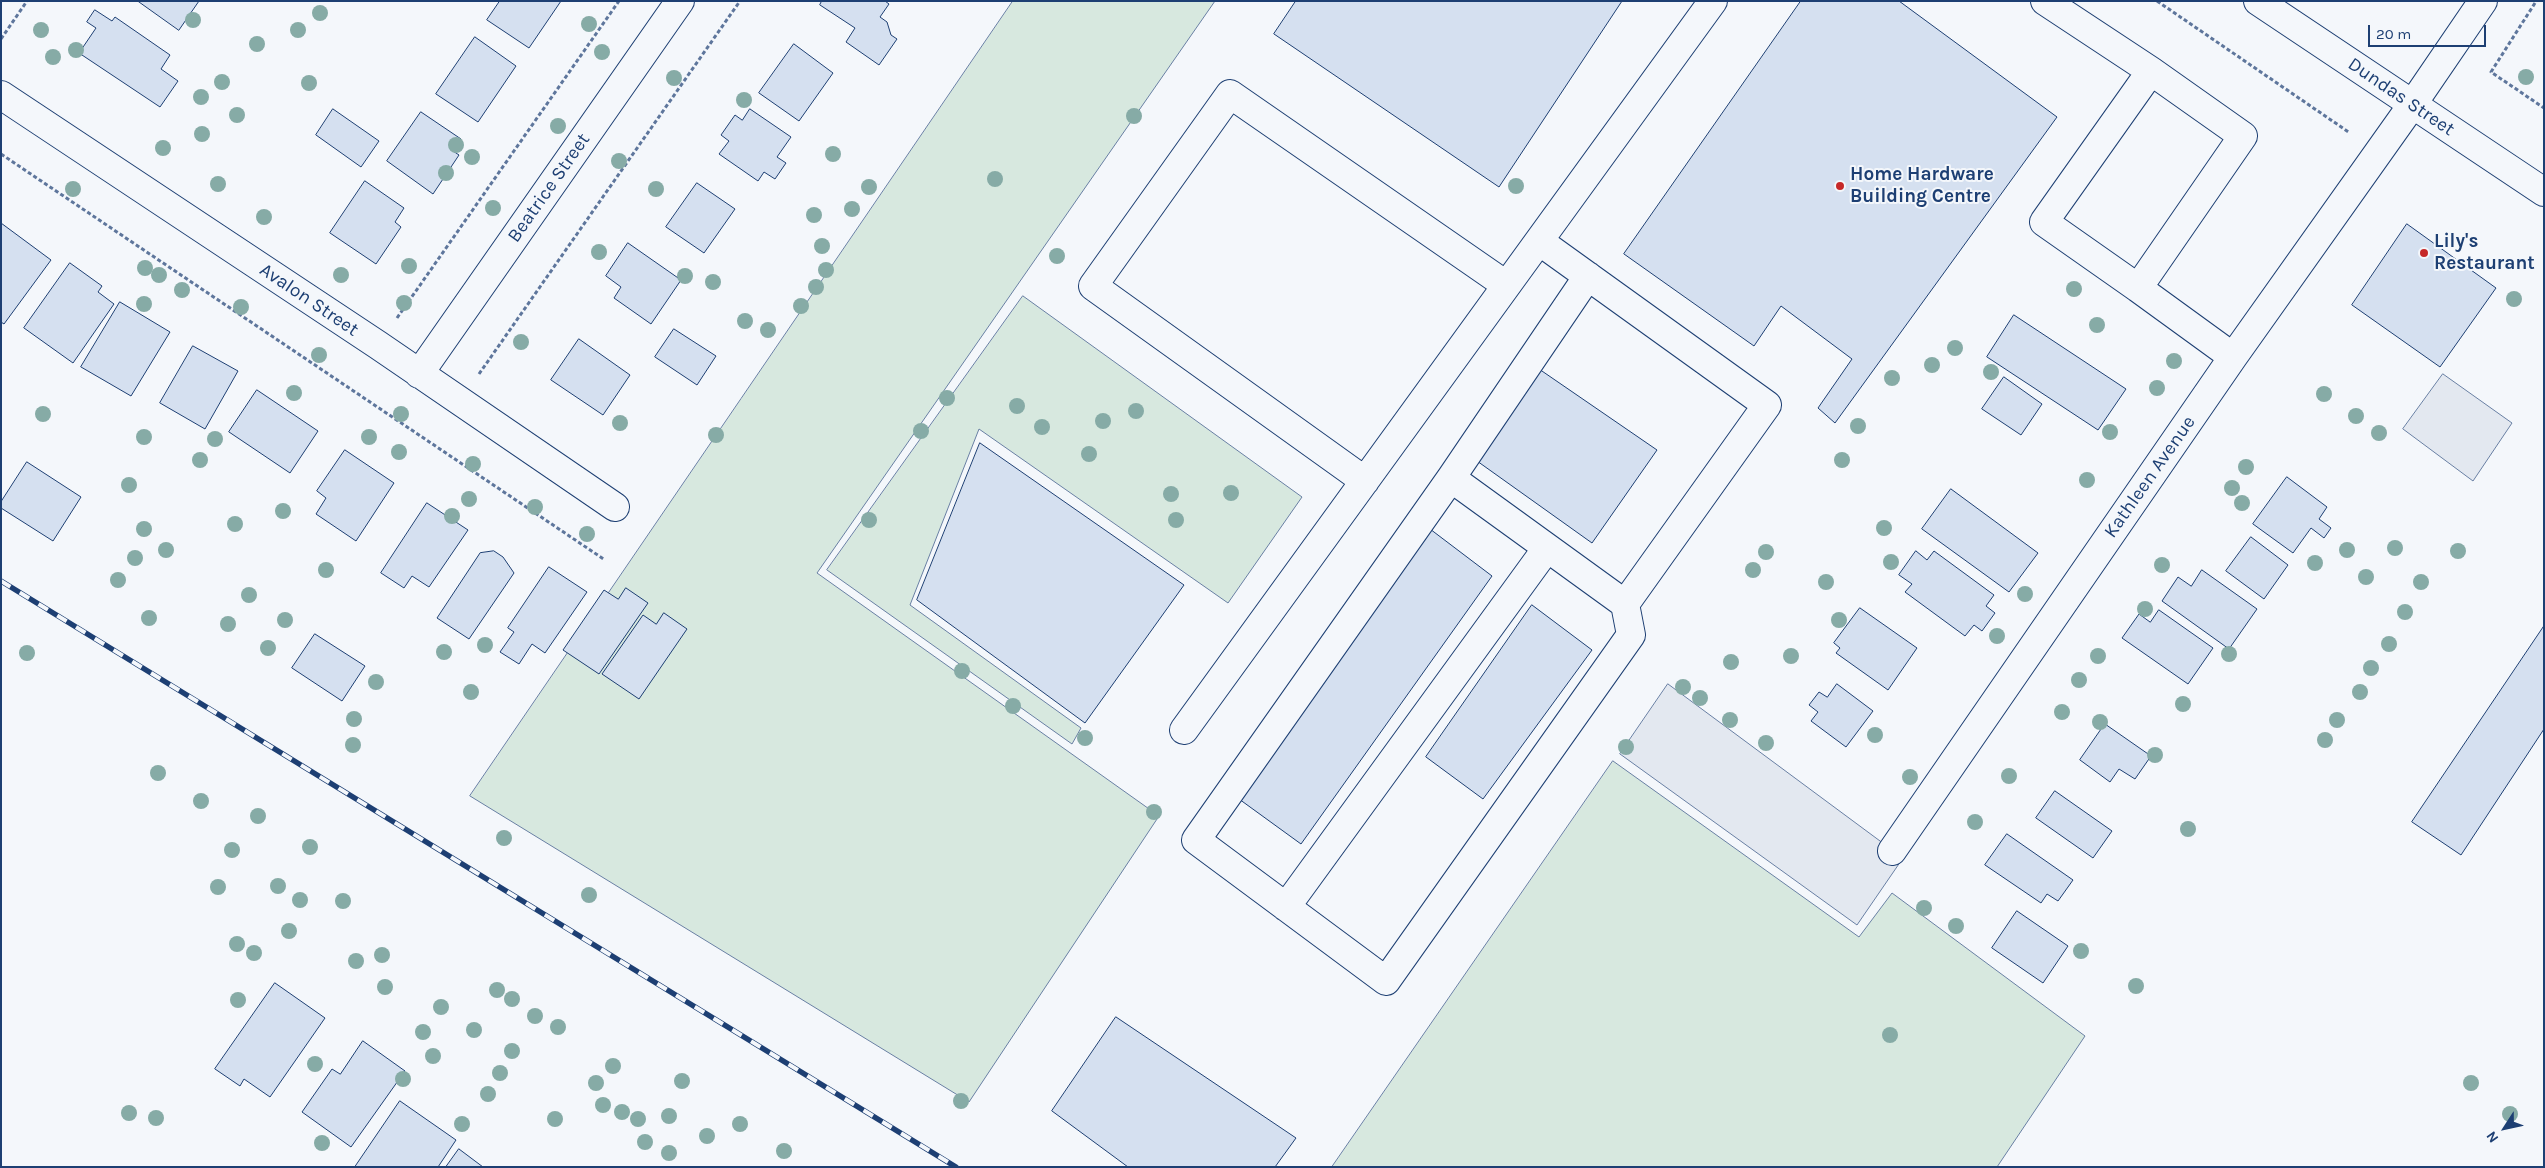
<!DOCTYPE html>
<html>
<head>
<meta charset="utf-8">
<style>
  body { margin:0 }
  #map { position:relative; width:2545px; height:1168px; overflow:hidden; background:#f4f7fb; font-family:Karla,sans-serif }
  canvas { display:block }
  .frame { position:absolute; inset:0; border:2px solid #1d3f73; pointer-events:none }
  .north { position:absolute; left:2480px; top:1103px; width:50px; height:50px; -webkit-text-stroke:4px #f4f7fb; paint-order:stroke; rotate:235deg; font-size:14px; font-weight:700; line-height:20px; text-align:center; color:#1d3f73 }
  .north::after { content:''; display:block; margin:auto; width:18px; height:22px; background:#1d3f73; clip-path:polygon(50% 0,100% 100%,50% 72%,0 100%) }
  .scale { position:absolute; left:2368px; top:25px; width:118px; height:22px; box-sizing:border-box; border:2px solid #1d3f73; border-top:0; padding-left:6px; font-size:15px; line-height:18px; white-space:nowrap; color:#1d3f73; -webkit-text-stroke:4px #f4f7fb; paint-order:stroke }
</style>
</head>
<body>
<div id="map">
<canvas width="2545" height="1168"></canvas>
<div class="frame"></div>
<div class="north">N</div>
<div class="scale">20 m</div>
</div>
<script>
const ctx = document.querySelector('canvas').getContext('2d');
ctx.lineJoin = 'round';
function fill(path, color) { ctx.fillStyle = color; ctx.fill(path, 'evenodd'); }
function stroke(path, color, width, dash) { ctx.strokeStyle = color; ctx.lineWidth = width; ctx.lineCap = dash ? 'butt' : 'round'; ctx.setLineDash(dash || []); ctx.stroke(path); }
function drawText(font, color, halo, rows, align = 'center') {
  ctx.font = font + ' Karla,sans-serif'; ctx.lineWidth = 4; ctx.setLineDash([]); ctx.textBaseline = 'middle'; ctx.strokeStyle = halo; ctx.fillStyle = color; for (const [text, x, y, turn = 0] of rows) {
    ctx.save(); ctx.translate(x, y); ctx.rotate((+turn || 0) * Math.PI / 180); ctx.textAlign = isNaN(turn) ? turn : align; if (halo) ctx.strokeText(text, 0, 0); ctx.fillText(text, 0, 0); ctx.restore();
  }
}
const green = new Path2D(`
  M1013,1H1215L817,573L1159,816L969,1102L470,796Z
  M1023,296L1302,497L1228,603L979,429L910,605L1081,728L1072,744L827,570Z
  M1613,761L1859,937L1892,893L2085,1036L1997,1167H1332Z`);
fill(green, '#d7e8df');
stroke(green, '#687fa3', 1);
const parking = new Path2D(`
  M2443,374L2512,423L2473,481L2403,429Z
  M1668,684L1903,858L1857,925L1620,754Z`);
fill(parking, '#e3e8f0');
stroke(parking, '#687fa3', 1);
const building = new Path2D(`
  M138,1H199L179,30Z
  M500,1H561L529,48L487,20Z
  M822,1H885L889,4L880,17L887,22L891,35L897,39L879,65L846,42L855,28L820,5Z
  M1296,1H1622L1499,187L1274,34Z
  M1801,1H1899L2057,117L1835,423L1818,408L1852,359L1781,306L1754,346L1624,254Z
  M95,10L112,21L115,17L170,55L161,69L178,81L160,107L79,53L96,28L87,22Z
  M475,37L516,66L478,122L436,94Z
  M794,44L833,73L799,121L759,93Z
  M333,109L379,141L361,167L316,135Z
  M750,109L791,137L777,157L786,163L775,179L764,172L758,181L719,154L729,141L721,135L735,115L742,120Z
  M421,112L461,139L453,151L459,155L433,194L387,161Z
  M365,181L404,208L395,222L401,227L376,264L330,233Z
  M697,183L735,209L704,253L666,227Z
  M1,223L51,260L4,324L1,322Z
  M2407,224L2496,288L2440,367L2352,305Z
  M628,243L681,280L651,324L614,298L621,287L606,276Z
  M70,263L102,286L98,292L114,304L73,363L24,328Z
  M120,302L170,332L131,396L81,367Z
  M2014,315L2126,389L2098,430L1987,357Z
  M674,329L716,356L697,385L655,357Z
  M579,339L630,375L603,415L551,380Z
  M193,346L238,371L205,429L160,403Z
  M1539,369L1657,450L1592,543L1477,461Z
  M2004,377L2042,404L2021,435L1982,409Z
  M257,390L318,431L290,473L229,432Z
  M980,443L1184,585L1085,723L917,600Z
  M345,450L394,483L356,541L316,514L326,498L317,491Z
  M27,462L81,497L53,541L1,508V502Z
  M2287,477L2327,507L2319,519L2331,528L2324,538L2311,528L2293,553L2253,524Z
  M1951,489L2038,553L2009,592L1922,529Z
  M427,503L468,530L429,587L412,576L404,588L381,573Z
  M1430,529L1492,576L1301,844L1239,799Z
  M2251,537L2288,565L2264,599L2226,571Z
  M494,551L503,557L514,573L469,639L437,618L480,553Z
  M1916,551L1927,560L1934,551L1994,595L1986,606L1995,613L1982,631L1974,625L1965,636L1905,592L1912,584L1899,575Z
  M549,567L587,592L545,653L532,644L519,664L500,652L514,632L508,628Z
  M2202,570L2257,609L2229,649L2162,601L2178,577L2191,586Z
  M626,588L648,603L599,674L563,650L604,590L618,599Z
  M1532,605L1592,650L1483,799L1426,757Z
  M1860,608L1917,648L1888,690L1836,653L1840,648L1834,643Z
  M2159,610L2213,648L2188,684L2122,638L2139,614L2150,622Z
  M664,613L687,629L639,699L602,674L643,615L656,624Z
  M2544,626V729L2461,855L2412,822Z
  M315,634L365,666L342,701L292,668Z
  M1837,684L1873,711L1846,747L1811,721L1818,712L1809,705L1819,692L1827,697Z
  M2105,724L2151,756L2135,779L2119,769L2110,782L2080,760Z
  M2055,791L2112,831L2093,858L2036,818Z
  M2007,834L2073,880L2058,901L2047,894L2041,903L1985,865Z
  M2017,911L2068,946L2043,983L1992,948Z
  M275,983L325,1018L270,1097L244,1079L240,1086L215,1069Z
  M1116,1017L1296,1138L1275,1167H1128L1052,1111Z
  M363,1041L405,1071L351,1147L302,1112L332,1069L340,1074Z
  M400,1101L456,1140L438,1167H355Z
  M459,1149L483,1167H446Z`);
fill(building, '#d5e0f0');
stroke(building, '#1d3f73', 1);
const minor = new Path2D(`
  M2045,1L2151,71L2243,136L2138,288L2233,357
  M1,95L378,345L615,507
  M1539,241L1767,405L1625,604L1451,478L1588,276
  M2138,288L2044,222L2151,71
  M419,374L680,1
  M1451,478L1196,840L1386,981L1631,635L1625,604
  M1365,481L1093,286L1230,94L1506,285
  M1184,730L1713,1
  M1892,851L2233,357L2412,105L2483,1
  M1286,907L1547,548`);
const major = new Path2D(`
  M2258,1L2544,192`);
stroke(minor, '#1d3f73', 30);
stroke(major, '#1d3f73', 30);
stroke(new Path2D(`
  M2157,1L2350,133
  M2535,3L2491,72L2544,108
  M1,39L27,1
  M1,154L605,560
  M397,318L619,1
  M479,374L740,1`), '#5e769c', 3, [4, 2.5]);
stroke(minor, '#f4f7fb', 28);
stroke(major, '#f4f7fb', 28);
const rail = new Path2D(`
  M1,581L956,1167`);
stroke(rail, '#1d3f73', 5.5);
stroke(rail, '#f4f7fb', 4, [11]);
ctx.fillStyle = '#86aba6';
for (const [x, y] of [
  [320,13],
  [193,20],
  [589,24],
  [41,30],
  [298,30],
  [257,44],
  [76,50],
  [602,52],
  [53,57],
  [2526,77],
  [674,78],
  [222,82],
  [309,83],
  [201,97],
  [744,100],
  [237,115],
  [1134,116],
  [558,126],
  [202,134],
  [456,145],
  [163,148],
  [833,154],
  [472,157],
  [619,161],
  [446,173],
  [995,179],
  [218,184],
  [1516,186],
  [869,187],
  [73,189],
  [656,189],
  [493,208],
  [852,209],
  [814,215],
  [264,217],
  [822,246],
  [599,252],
  [1057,256],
  [409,266],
  [145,268],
  [826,270],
  [159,275],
  [341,275],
  [685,276],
  [713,282],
  [816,287],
  [2074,289],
  [182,290],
  [2514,299],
  [404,303],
  [144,304],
  [801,306],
  [241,307],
  [745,321],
  [2097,325],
  [768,330],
  [521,342],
  [1955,348],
  [319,355],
  [2174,361],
  [1932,365],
  [1991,372],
  [1892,378],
  [2157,388],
  [294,393],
  [2324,394],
  [947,398],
  [1017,406],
  [1136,411],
  [43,414],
  [401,414],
  [2356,416],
  [1103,421],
  [620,423],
  [1858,426],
  [1042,427],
  [921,431],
  [2110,432],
  [2379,433],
  [716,435],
  [144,437],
  [369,437],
  [215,439],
  [399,452],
  [1089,454],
  [200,460],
  [1842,460],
  [473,464],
  [2246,467],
  [2087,480],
  [129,485],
  [2232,488],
  [1231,493],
  [1171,494],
  [469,499],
  [2242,503],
  [535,507],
  [283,511],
  [452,516],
  [869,520],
  [1176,520],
  [235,524],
  [1884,528],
  [144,529],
  [587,534],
  [2395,548],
  [166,550],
  [2347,550],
  [2458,551],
  [1766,552],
  [135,558],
  [1891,562],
  [2315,563],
  [2162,565],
  [326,570],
  [1753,570],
  [2366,577],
  [118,580],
  [1826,582],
  [2421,582],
  [2025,594],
  [249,595],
  [2145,609],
  [2405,612],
  [149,618],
  [285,620],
  [1839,620],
  [228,624],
  [1997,636],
  [2389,644],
  [485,645],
  [268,648],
  [444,652],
  [27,653],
  [2229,654],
  [1791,656],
  [2098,656],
  [1731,662],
  [2371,668],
  [962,671],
  [2079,680],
  [376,682],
  [1683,687],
  [471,692],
  [2360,692],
  [1700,698],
  [2183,704],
  [1013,706],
  [2062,712],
  [354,719],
  [1730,720],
  [2337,720],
  [2100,722],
  [1875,735],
  [1085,738],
  [2325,740],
  [1766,743],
  [353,745],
  [1626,747],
  [2155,755],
  [158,773],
  [2009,776],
  [1910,777],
  [201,801],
  [1154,812],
  [258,816],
  [1975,822],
  [2188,829],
  [504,838],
  [310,847],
  [232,850],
  [278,886],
  [218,887],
  [589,895],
  [300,900],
  [343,901],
  [1924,908],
  [1956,926],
  [289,931],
  [237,944],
  [2081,951],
  [254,953],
  [382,955],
  [356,961],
  [2136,986],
  [385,987],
  [497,990],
  [512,999],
  [238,1000],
  [441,1007],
  [535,1016],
  [558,1027],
  [474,1030],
  [423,1032],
  [1890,1035],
  [512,1051],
  [433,1056],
  [315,1064],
  [613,1066],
  [500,1073],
  [403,1079],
  [682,1081],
  [596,1083],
  [2471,1083],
  [488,1094],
  [961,1101],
  [603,1105],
  [622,1112],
  [129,1113],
  [2510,1114],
  [669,1116],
  [156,1118],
  [555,1119],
  [638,1119],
  [462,1124],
  [740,1124],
  [707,1136],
  [645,1142],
  [322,1143],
  [784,1151],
  [669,1153]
]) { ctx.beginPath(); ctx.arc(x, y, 8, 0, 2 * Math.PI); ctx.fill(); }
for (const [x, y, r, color] of [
  [1840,186,5,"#c62828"],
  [2424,253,5,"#c62828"]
]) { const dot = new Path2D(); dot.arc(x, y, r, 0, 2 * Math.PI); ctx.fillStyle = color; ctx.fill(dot); stroke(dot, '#f4f7fb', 2); }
drawText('19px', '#1d3f73', '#f4f7fb', [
  ["Dundas Street",2401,97,34],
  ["Beatrice Street",549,188,-55],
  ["Avalon Street",309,300,34],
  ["Kathleen Avenue",2150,477,-55]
]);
drawText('bold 19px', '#1d3f73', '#f4f7fb', [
  ["Home Hardware",1850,175],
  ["Building Centre",1850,197],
  ["Lily's",2434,242],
  ["Restaurant",2434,264]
], 'left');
</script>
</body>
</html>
